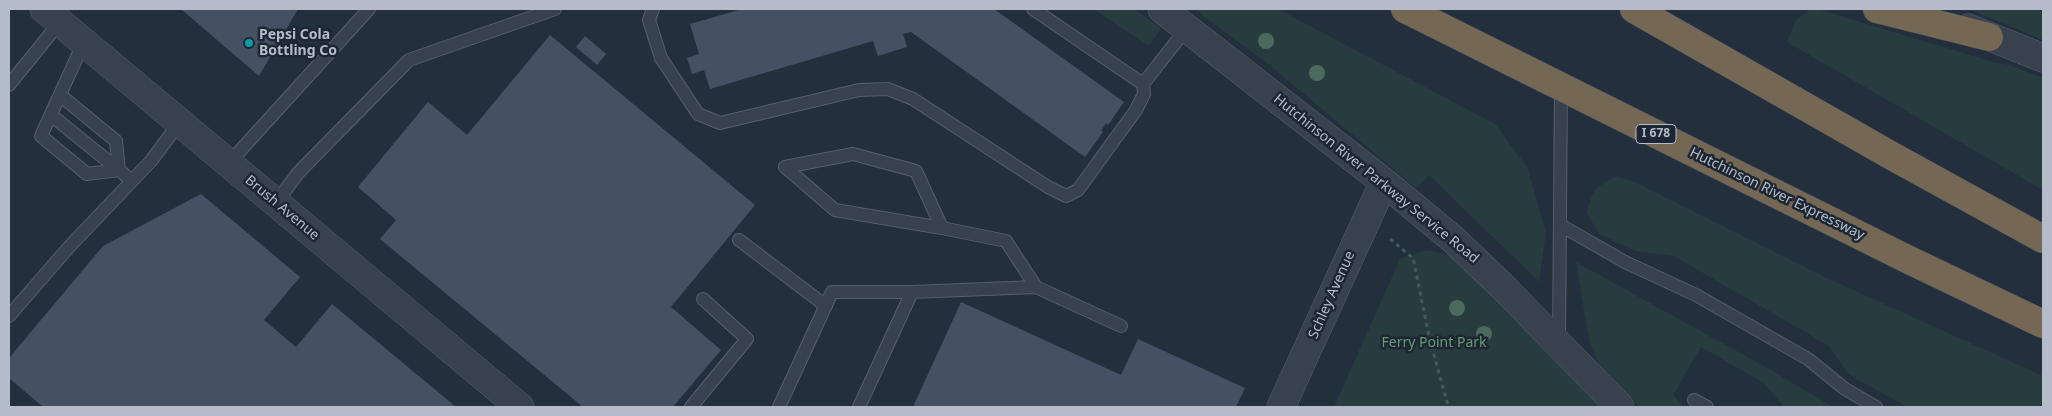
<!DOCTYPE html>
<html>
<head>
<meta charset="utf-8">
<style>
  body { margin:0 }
  #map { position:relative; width:2052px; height:416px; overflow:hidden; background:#242f3e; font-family:"Noto Sans",sans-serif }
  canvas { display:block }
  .frame { position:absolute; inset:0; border:10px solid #b4bcc9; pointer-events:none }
</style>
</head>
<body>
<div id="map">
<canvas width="2052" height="416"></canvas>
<div class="frame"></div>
</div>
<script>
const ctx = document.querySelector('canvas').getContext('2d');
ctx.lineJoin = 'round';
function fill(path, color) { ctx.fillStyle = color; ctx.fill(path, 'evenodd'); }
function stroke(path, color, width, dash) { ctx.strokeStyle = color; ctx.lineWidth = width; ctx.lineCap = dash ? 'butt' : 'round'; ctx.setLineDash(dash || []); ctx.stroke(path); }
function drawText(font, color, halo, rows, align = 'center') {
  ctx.font = font + ' "Noto Sans",sans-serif'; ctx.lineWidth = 5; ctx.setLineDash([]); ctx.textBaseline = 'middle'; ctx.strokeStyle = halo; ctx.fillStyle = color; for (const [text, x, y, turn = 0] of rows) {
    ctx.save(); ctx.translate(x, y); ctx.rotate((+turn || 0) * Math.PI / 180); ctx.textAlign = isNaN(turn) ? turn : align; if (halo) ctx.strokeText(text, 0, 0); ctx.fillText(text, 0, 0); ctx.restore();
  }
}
fill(new Path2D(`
  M1093,9H1134L1161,28L1149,46Z
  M1194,9H1278L1495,124L1527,167L1546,233L1539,282L1429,175L1416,188L1267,63Z
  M1811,9H1817L1993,62L2009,65L2043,78V190L1787,42L1796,20Z
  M1968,9H2043V40Z
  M1616,177L1633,181L1829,279L2043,376V407H1907L1848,374L1829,346L1674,256L1635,251L1599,234L1587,213C1591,192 1596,185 1616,177Z
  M1426,250L1449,255L1462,264L1521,319L1599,407H1334L1400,259Z
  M1576,262L1762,365L1833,407H1784L1764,383L1701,347L1673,395L1685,407H1638L1599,364L1590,345Z`), '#263c3f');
fill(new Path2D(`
  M181,9H298L259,76Z
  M742,9H994L1124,102L1108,125L1106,123L1101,131L1103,132L1085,157L911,32L903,34L907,47L878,56L873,41L710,89L704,70L692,74L687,58L699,54L690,24Z
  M550,35L755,205L671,307L721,350L673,407H583L380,239L396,220L358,187L428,102L467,135Z
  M585,36L606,54L597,65L576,47Z
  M201,194L300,277L264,320L296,347L332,304L456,407H43L9,378V358L103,246Z
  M961,302L1121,375L1138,339L1245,388L1236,407H913Z`), '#455162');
const service = new Path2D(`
  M653,9L649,20L661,58L698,114L720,123L859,90L888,89L913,99L1048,187L1066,196L1078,190L1136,110L1144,94L1143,84L1187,28
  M1033,9L1143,84
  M84,42L41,136L87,174L119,170L132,181
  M9,85L60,22
  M60,95L116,141L119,170
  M51,115L119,170
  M229,163L369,9
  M276,203L298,173L409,60L555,9
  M1560,225L1625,262L1696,295L1808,359L1845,389L1876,407
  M942,228L916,171L853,154L785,167L835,210L942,228L1006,241L1036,287
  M739,240L826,306
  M9,316L69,247L151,161L180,122
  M1559,341L1561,86
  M1694,400L1707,407
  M691,407L747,339L703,299
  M779,407L832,292H912
  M859,407L912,292L1036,287L1121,326`);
const tertiary = new Path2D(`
  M44,9L520,407
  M1162,9L1384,182L1455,241L1506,290L1620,407
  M1968,28L2043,58
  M1281,407L1384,182`);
const motorway = new Path2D(`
  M1405,9L1907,259L2043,324
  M1634,9L1892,156L2043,239
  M1877,9L1989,37`);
stroke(service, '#565f6c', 14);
stroke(tertiary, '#565f6c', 29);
stroke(motorway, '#434c59', 29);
stroke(new Path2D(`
  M1390,239L1413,258L1430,341L1447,402L1451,407`), '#44595c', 3, [4, 4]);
stroke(service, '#38414e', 12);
stroke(tertiary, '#38414e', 28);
stroke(motorway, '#746855', 28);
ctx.fillStyle = '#4b6a5d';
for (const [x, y] of [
  [1266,41],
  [1317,73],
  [1457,308],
  [1484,334]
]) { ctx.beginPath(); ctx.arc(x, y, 8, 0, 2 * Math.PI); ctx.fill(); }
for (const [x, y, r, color] of [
  [249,43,5,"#0f9aa8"]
]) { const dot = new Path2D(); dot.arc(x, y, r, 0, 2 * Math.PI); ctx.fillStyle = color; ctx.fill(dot); stroke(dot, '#1d2633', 2); }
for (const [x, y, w] of [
  [1656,134,40]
]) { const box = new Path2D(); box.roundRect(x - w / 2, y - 9.5, w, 19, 4); ctx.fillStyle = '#1d2633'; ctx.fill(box); stroke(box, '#b4bcc9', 1); }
drawText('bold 12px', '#b4bcc9', null, [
  ["I 678",1656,134]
]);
drawText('bold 14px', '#b4bcc9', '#1d2633', [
  ["Pepsi Cola",259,35],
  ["Bottling Co",259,51]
], 'left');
drawText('14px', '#b4bcc9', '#1d2633', [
  ["Hutchinson River Parkway Service Road",1376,179,39],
  ["Hutchinson River Expressway",1777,194,26],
  ["Brush Avenue",282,208,40],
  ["Schley Avenue",1332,295,-66]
]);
drawText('14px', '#6b9a76', '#1d2633', [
  ["Ferry Point Park",1434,343]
]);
</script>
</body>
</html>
